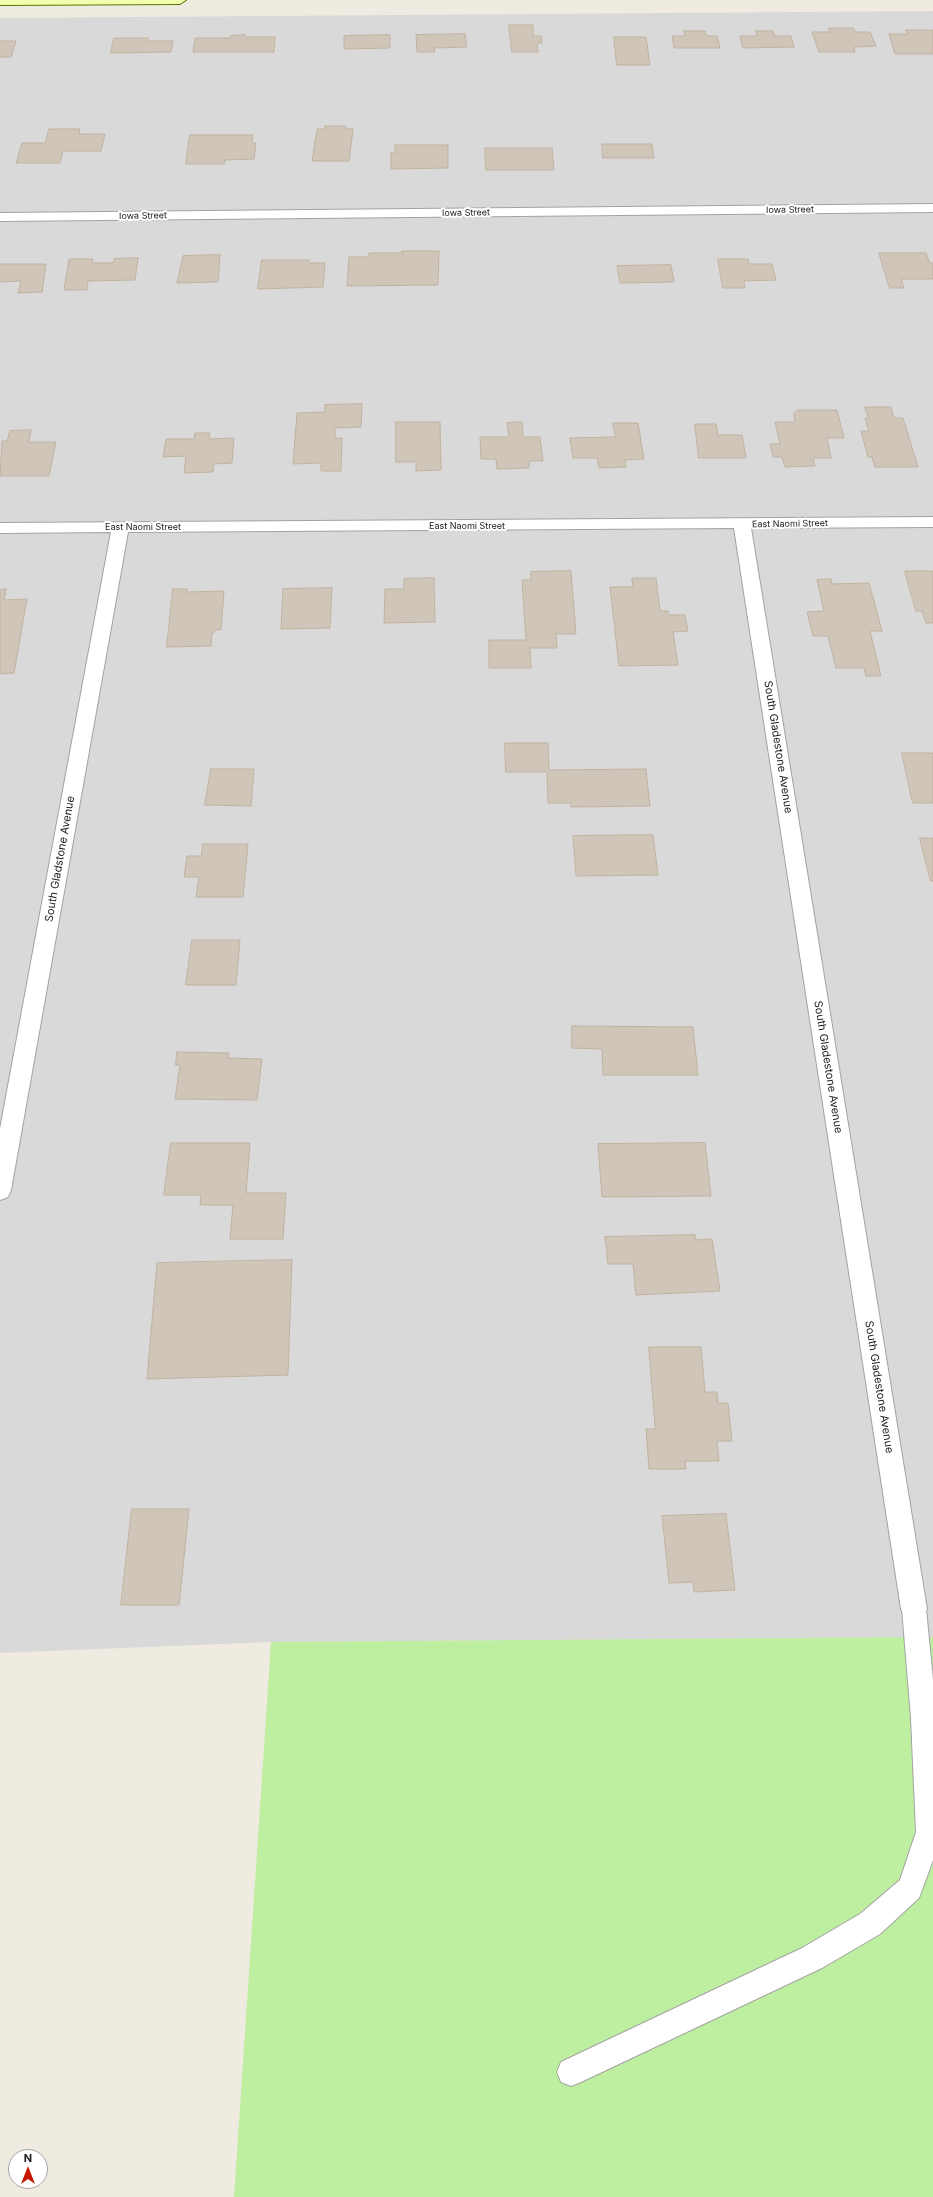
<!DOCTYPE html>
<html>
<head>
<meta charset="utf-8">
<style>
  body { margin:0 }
  #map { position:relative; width:933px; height:2197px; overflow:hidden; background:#efebe0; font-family:Inter,sans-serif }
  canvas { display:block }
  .north { position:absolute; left:8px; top:2149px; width:40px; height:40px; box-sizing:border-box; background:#fff; border:1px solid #a4a4a4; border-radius:50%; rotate:0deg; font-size:11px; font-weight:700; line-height:16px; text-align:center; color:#1c1c1c }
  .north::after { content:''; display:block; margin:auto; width:14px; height:18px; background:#c81600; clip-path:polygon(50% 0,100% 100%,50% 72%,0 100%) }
</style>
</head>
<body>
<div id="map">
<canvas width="933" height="2197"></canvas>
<div class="north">N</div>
</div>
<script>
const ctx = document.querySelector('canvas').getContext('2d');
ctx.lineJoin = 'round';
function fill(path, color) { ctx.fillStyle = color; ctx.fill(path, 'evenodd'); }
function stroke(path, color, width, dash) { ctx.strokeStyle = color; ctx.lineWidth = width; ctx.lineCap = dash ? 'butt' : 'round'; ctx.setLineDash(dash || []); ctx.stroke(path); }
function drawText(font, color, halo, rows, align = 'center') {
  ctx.font = font + ' Inter,sans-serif'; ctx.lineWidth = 4; ctx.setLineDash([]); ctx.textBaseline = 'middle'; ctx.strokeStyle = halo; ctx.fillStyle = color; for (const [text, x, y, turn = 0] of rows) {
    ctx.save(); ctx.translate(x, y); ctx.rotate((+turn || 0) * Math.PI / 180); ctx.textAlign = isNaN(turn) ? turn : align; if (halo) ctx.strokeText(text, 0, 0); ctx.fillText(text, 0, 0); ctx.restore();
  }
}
fill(new Path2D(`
  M933,11V1637L271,1642L0,1653V18Z`), '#dad9d9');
fill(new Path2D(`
  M933,1637V2197H234L271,1642Z`), '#beefa0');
const building = new Path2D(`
  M509,25H533V36H541L542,43H537L538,52H512Z
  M829,28H853L855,32H870L876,46L854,47L855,52H819L812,32H830Z
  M906,30H933V54H895L889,34H907Z
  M684,31H705L707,36H717L720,48H674L672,36H685Z
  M756,31H773L775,36H791L794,47L743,48L740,36H757Z
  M465,34L467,47L434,48L435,52H417L416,35Z
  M245,35V37H275L274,52H193L195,38H231V36Z
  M390,35V48L344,49V36Z
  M614,37H646L650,65H617Z
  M114,38H148V41H173L171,52L111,53Z
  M0,41H16L11,57H0Z
  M325,126H346L345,129H353L349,161H312L317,129H324Z
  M49,129H80L79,134H105L101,151H63L60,163H16L22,143H45Z
  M190,135H253L252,143H256L254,159L225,160L224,164H186Z
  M602,144H652L654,158H603Z
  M395,145H448V168L391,169V153H395Z
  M485,148H552L554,170H486Z
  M402,251H439L438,285L347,286L349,257H369V253H402Z
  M879,253H926L930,263H933V279H901L904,288H890Z
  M220,255L218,282L177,283L183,256Z
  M138,258L135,280L88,281L87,290H64L69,259H93L92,263H113L114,259Z
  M718,259H748L749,264H772L776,280L744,281L745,288H723Z
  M262,260H309V263H325L323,287L258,289Z
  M0,264H46L42,292L18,293L21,281L0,282Z
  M671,265L674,282L620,283L617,266Z
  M362,404L361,427L335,428V438H342L341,471H321V463L293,464L297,413L325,412V405Z
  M865,407H891L894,418H903L918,467H875L872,457H868L861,431H869L865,418H868Z
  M798,410H837L844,438H827L831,458H813L815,466L785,467L782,457H773L770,444H780L775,422H795L794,414Z
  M396,422H440L441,470L416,471V462H396Z
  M522,422L523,437H540L543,461H529V468L497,469L496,459H481L480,437H509L507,423Z
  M613,423H638L644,459L625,460L626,467L599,468L597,458H573L570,438L615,437Z
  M695,424H716L718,435H742L746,458H699Z
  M31,430L29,442H56L49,476H0L2,441H7L10,431Z
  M195,433H210L209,439L234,438L232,463L214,464L213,472L184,473L186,456L163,457L166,439H194Z
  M571,571L576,634H556L557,648H530L531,668H489V640H526L522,580H531V572Z
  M905,571H933V623H926L922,611H916Z
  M434,578L435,622L384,623L385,589H404V579Z
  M632,578H656L660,611H668V615H685L688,631L673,632L678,665L619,666L610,587H633Z
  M831,579L832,584L869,583L882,631H870L881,676H866L864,668H836L828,636H813L807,612L824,611L817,580Z
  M332,588L330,628L281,629L283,589Z
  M6,589L4,600L27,599L14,673L0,674V590Z
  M173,589H187V592L224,591L221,630H215L214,633H212L211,646L167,647Z
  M505,743H548L549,770L646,769L650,806L571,807V803H548L547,772H506Z
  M902,753H933V803H913Z
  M211,769H254L251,806L205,805Z
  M653,835L658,875L576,876L573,836Z
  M920,838H933V881H931Z
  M203,844H248L243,897H196L199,877H184L187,856H201Z
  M192,940H240L236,985H186Z
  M572,1026L693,1027L698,1075H603L602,1049L572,1048Z
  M177,1052L229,1053L228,1058L262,1059L257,1100L175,1099L180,1065H176Z
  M171,1143H250L246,1193H286L283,1239H230L233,1205H200L201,1195H164Z
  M705,1143L711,1196L602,1197L598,1144Z
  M695,1235L696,1240L712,1239L720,1291L636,1295L633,1264H608L605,1237Z
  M292,1260L288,1375L147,1379L157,1263Z
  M649,1347H701L705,1392H717L718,1403H728L732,1441H717L719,1461H685L686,1469H649L646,1429H655Z
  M132,1509H189L179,1605H121Z
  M726,1514L735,1590L694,1592L693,1582L669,1583L662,1516Z`);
fill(building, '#cfc5b9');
stroke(building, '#c1b3a1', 1);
const lane = new Path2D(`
  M914,1597L923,1601L926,1609L933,1680V1860L919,1898L880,1934L822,1968L581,2082L571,2086L561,2082L557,2072L561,2062L802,1948L860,1914L900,1880L916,1832L911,1718L902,1609L905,1601Z`);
const street = new Path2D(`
  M933,204V212L0,221V213Z
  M933,517V527L751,528L927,1609L923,1618L914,1622L905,1618L901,1609L734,528L128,532L11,1190L8,1197L0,1200V1129L111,532L0,533V523Z`);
const secondary = new Path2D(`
  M0,0H186L180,4L0,5Z`);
stroke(lane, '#a3a3a3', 2);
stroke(street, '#a3a3a3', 2);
stroke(secondary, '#5c7600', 2);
fill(lane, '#fff');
fill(street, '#fff');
fill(secondary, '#f2ffae');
drawText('9px', '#1c1c1c', '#fff', [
  ["Iowa Street",790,210,-1],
  ["Iowa Street",466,213,-1],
  ["Iowa Street",143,216,-1],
  ["East Naomi Street",790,524,-1],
  ["East Naomi Street",467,526],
  ["East Naomi Street",143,527]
]);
drawText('11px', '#1c1c1c', '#fff', [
  ["South Gladestone Avenue",778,747,81],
  ["South Gladstone Avenue",60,859,-80],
  ["South Gladestone Avenue",828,1067,81],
  ["South Gladestone Avenue",879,1387,81]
]);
</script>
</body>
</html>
